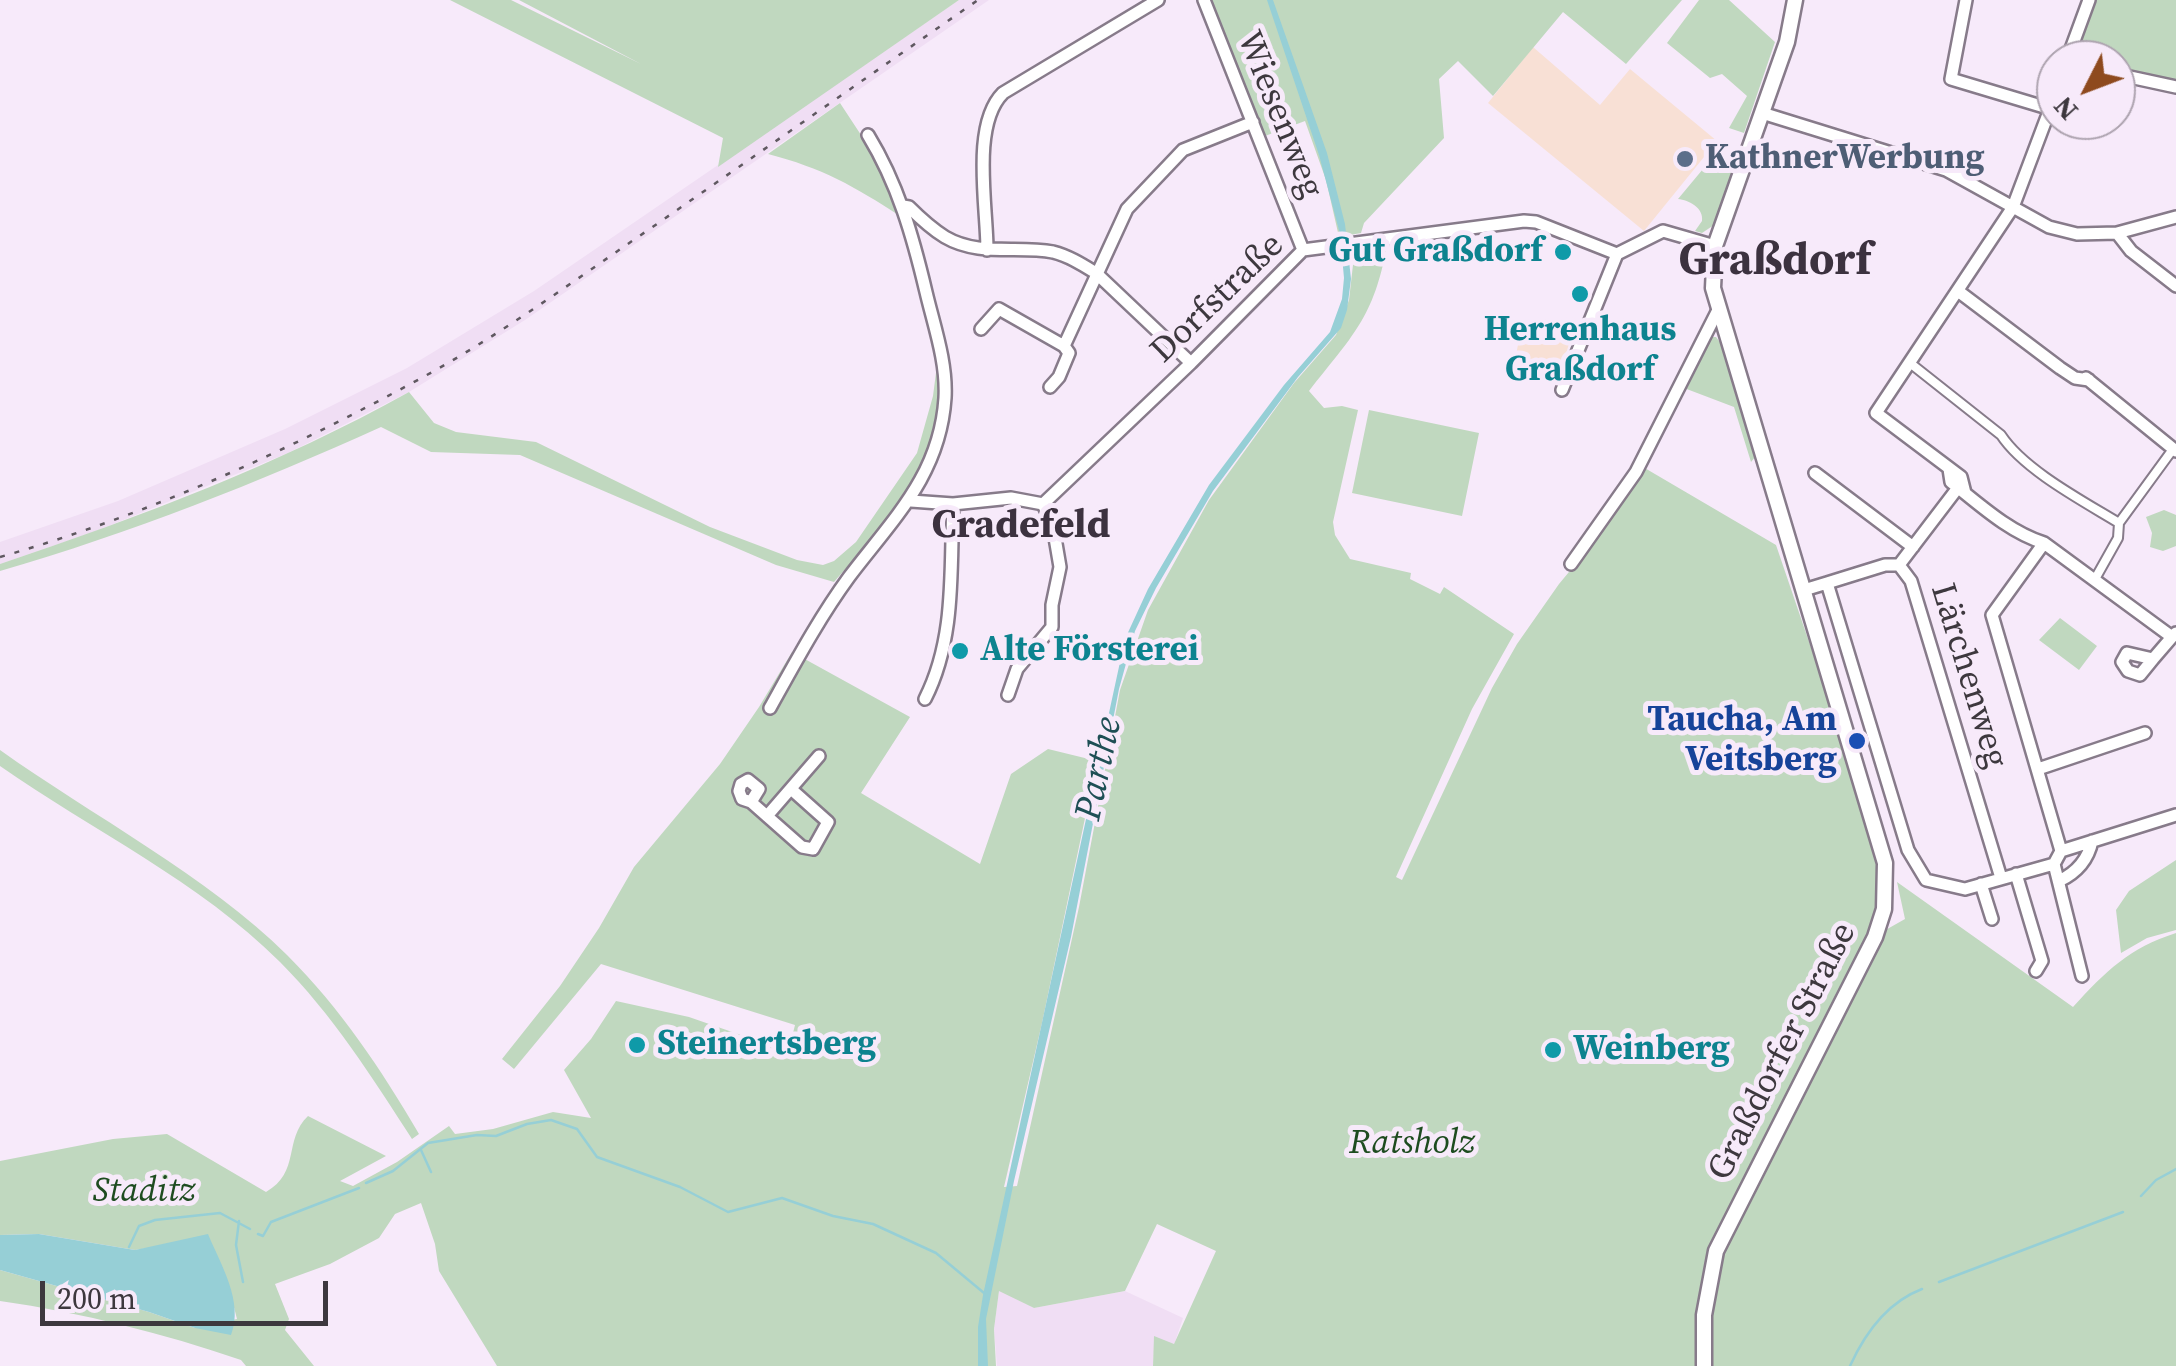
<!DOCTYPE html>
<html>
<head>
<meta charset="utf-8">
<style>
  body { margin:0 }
  #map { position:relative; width:2176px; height:1366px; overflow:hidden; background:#f7eafa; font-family:"Source Serif 4",serif }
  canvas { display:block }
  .north { position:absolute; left:2036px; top:40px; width:100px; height:100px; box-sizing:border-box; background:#f7eafa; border:2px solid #ada3af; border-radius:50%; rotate:228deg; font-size:28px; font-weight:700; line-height:40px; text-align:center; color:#3d383e }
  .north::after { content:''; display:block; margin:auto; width:35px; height:45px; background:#8e4a1e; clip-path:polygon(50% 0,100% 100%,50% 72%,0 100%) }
  .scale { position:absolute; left:40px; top:1281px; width:288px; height:45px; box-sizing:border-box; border:5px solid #3d383e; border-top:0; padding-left:12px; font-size:30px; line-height:35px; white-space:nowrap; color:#3d383e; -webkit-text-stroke:8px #f7eafa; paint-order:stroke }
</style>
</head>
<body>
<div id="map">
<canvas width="2176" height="1366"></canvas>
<div class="north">N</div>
<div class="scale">200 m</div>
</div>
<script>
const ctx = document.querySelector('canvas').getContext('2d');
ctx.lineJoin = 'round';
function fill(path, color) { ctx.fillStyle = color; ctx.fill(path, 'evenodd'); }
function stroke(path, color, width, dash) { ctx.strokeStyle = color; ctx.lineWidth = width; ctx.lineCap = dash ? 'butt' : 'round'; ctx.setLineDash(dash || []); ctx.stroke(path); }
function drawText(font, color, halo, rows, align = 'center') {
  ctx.font = font + ' "Source Serif 4",serif'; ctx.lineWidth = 10; ctx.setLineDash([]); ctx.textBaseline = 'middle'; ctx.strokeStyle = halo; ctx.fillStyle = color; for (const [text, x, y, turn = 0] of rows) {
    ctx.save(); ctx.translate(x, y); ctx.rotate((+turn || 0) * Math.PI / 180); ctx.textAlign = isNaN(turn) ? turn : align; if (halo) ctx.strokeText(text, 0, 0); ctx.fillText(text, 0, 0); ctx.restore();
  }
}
fill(new Path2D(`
  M1533,47L1600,105L1630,69L1717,141L1644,231L1488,103Z
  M1520,334L1569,344L1558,379L1513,371Z`), '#f8e0d5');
fill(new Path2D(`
  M959,0H989L525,320L409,392L288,453L94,532L0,564V542L118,501L285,429L407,368L534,291Z
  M999,1290L1034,1308L1125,1291L1183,1318L1174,1345L1155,1337L1153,1366H997L994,1329Z`), '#f0def4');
fill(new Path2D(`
  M450,0H511L641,64L519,0H959L718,167L723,138Z
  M1211,0H1682L1626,64L1563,12L1493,96L1458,61L1439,79L1444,138L1364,223L1361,233L1339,237L1326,180L1305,121L1265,136Z
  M1699,0H1729L1775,42L1744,133L1729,128L1747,96L1722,74L1710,78L1667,43Z
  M2094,0H2176V81L2116,69V60H2090L2076,54Z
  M840,103L886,173L900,216C854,186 822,168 768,154Z
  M1708,163L1732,171L1714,225L1702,233L1695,231L1702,221C1704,208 1689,200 1678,199Z
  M1387,245C1374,318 1352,336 1309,391L1324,408L1342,406L1358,410L1333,522L1335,535L1350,559L1411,573L1410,579L1440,594L1444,587L1514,634L1472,709L1396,877L1402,880L1492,688L1517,644L1559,584L1603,531L1643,467L1776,545L1854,774L1877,850L1881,887L1873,931L1789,1105L1797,1109L1882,932L1905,919L1897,882L2073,1007C2106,971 2129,948 2176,933V1366H1153L1154,1336L1174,1344L1216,1251L1157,1224L1125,1291L1034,1308L999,1291L994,1329L996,1366H497L439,1271L435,1244L421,1203L395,1214L379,1238L330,1264L275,1284L289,1319L285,1330L314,1366H246L241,1360C162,1333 83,1313 0,1301V1270L149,1312L195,1328L237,1319L228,1284L168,1245L135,1250L39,1234L0,1235V1161L113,1139L167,1134L266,1192C301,1172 283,1140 308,1116L386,1156L340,1181L353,1186L397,1162L449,1126L455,1134L493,1129L553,1112L591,1118L564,1070L591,1039L616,1001L689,1017L761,1042L792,1037L795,1025L601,964L514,1069L502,1059L560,986L599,928L634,867L720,764L759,707L792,652L910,717L861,793L980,864L1011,774L1048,749L1097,761L1042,1023L1004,1187L1017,1186L1079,907L1120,690L1148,610L1209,500L1294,383L1336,335L1349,300L1354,256L1365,246Z
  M1709,337H1716L1722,345L1756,456L1751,462L1734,407L1684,388Z
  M938,357C939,374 943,394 940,411C930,479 878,532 834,582L776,565L520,455L431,452L381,427C257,483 131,533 0,571V564C140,517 280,464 409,392L434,423L456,432L536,442L710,527L797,560L823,565L834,561L856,542L917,453L933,396Z
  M1369,410L1479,433L1462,516L1352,493Z
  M2164,510L2176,515V546L2163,551L2150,547L2152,533L2146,517Z
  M2060,618L2097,646L2079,670L2039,640Z
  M0,750C91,815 209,877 287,955C341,1009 381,1069 419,1134L412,1139C372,1077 332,1014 280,962C199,881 93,831 0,766Z
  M2176,860V930L2147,938L2121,953L2116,910L2129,891Z`), '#c0d8bf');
fill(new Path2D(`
  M1267,0H1273L1327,153L1345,224L1351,279L1347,310L1341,328L1298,377L1213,491L1156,588L1135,631L1119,689L1071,937L1014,1181L986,1319L988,1366H978V1327L983,1295L1125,639L1148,589L1209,485L1284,385L1330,332L1342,299L1344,278L1340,234L1319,155Z
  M39,1234L135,1250L208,1234C221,1265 244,1302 231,1335L195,1328L149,1312L0,1270V1235Z`), '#96cfd6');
stroke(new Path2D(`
  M421,1150L431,1172
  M366,1183L393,1171L428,1143L477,1135L496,1136L527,1124L551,1120L577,1129L597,1157L680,1187L728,1212L782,1198L833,1216L873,1224L936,1253L984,1293
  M2141,1196L2156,1180L2176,1169
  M239,1221L236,1245L243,1282
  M258,1234L263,1236L271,1222L359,1188
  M129,1247L139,1226L155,1220L220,1213L250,1229
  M1939,1282L2123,1212
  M1850,1366C1865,1333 1888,1302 1922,1289`), '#96cfd6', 2.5);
const pedestrian = new Path2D(`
  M1910,363L2001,435C2024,470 2083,501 2119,523
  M2095,579L2118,538L2119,523L2173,449`);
const minor = new Path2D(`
  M1204,0L1303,250
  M1966,0L1951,79L2051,109
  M2067,60L2089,0
  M2116,74L2176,87
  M1762,113L1946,170L2049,227L2077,234L2117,233L2176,217
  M903,206L909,207C920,218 932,229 945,237C979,257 1018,245 1053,252C1069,256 1083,265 1096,273L1191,363
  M2117,233L2131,251L2176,286
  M987,250C987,206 971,125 1003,93L1158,0
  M1958,291L2060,368L2075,378L2089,380
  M981,329L999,309L1064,346L1069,353L1059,377L1050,387
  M1064,346L1127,209L1183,150L1253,122
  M2086,378L2176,451
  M1562,390L1617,254
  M1949,469L1951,482C1980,505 2009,532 2044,543L2172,637L2176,633
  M1815,473L1913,547
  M1965,493L1961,477L1876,413L2013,207L2056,93
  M911,501L953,504L1011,498L1043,504
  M1043,504L1191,363L1303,250L1524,221L1536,222L1617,254L1663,231L1715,246
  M2044,543L1992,615L2061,851L2054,864
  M1571,564L1636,472L1718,310
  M1899,565L1911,581L2001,878
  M1899,565L1960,485
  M1827,583L1885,565H1899
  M1804,590L1827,583L1908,850L1926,880L1965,889L2054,864
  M2153,659L2140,675L2128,671L2122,662L2127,653L2153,659L2172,637
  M1008,695L1017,669L1052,627V605L1060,567L1053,526L1043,504
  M925,699C956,638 950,570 953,504
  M770,708C795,663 819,618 849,577C893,519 940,475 945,398C947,362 934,326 926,292C913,237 898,184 868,135
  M2038,769L2145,733
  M751,802L759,789L748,780L741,784L739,791L742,799L751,802L802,847L813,849L828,822L791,789
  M767,816L819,756
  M2061,851L2176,815
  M2054,864L2082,976
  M2016,874L2042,961L2036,971
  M2059,881C2076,873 2088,860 2092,841
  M1981,884L1992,919`);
const tertiary = new Path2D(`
  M1704,1366V1315L1716,1251L1875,937L1884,909L1885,863L1713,288L1715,246L1787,42L1795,0`);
stroke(pedestrian, '#877b8a', 12);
stroke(minor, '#877b8a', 16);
stroke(tertiary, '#877b8a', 19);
stroke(pedestrian, '#fff', 8);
stroke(minor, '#fff', 11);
stroke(tertiary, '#fff', 14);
stroke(new Path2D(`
  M0,557C148,515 290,450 425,376C505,332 579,277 654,226C762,151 870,75 978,0`), '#5f5860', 2.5, [5, 10]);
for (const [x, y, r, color] of [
  [1685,159,10,"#5c6f8a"],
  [1563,252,10,"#0f9aa8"],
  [1580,294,10,"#0f9aa8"],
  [960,651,10,"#0f9aa8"],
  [1857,741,10,"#1a4fb4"],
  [637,1045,10,"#0f9aa8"],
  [1553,1050,10,"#0f9aa8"]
]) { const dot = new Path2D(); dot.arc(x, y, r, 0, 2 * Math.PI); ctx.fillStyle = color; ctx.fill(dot); stroke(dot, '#f7eafa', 4); }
drawText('35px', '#3d383e', '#f7eafa', [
  ["Wiesenweg",1279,115,68],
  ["Dorfstraße",1218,299,-44],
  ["Lärchenweg",1968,676,73],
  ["Graßdorfer Straße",1783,1052,-63]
]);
drawText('bold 35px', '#4e5e75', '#f7eafa', [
  ["KathnerWerbung",1705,159]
], 'left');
drawText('bold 35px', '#0d838f', '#f7eafa', [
  ["Gut Graßdorf",1543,252,"right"],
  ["Herrenhaus",1580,331,"center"],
  ["Graßdorf",1580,371,"center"],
  ["Alte Försterei",980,651],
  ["Steinertsberg",657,1045],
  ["Weinberg",1573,1050]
], 'left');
drawText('bold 35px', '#164399', '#f7eafa', [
  ["Taucha, Am",1837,721],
  ["Veitsberg",1837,761]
], 'right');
drawText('italic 35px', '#1e4c20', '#f7eafa', [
  ["Ratsholz",1412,1144],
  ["Staditz",144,1192]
]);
drawText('italic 38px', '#1e4f55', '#f7eafa', [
  ["Parthe",1100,769,-78]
]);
drawText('bold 40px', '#3c323f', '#f7eafa', [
  ["Cradefeld",1021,527]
]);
drawText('bold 45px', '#3c323f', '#f7eafa', [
  ["Graßdorf",1775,262]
]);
</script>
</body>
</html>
